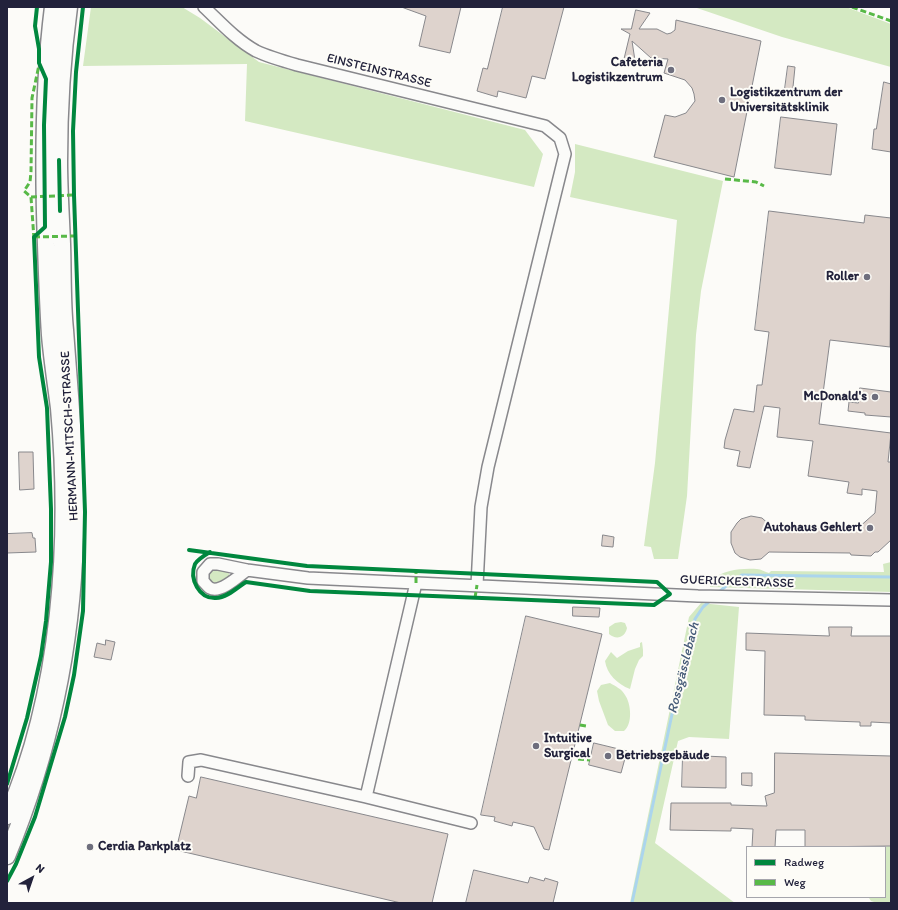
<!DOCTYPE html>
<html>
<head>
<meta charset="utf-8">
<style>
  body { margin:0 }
  #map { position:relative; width:898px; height:910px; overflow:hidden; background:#fcfbf8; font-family:Itim,sans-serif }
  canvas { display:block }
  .frame { position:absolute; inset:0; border:8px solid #22223b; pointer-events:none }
  .legend { position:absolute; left:746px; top:846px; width:140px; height:52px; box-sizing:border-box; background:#fdfcf7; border:1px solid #a5a5ac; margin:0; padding:5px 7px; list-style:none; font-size:12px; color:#22223b }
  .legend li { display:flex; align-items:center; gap:8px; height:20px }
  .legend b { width:20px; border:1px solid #a5a5ac }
  .north { position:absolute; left:12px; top:858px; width:40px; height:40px; -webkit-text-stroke:3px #fdfcf7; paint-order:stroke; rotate:40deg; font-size:11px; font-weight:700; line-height:16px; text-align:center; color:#22223b }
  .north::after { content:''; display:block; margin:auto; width:14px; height:18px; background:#22223b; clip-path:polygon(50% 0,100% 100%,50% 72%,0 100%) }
</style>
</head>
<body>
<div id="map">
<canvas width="898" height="910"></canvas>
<div class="frame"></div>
<ul class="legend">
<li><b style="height:5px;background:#00873e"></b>Radweg</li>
<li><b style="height:5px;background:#58b947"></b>Weg</li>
</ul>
<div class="north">N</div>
</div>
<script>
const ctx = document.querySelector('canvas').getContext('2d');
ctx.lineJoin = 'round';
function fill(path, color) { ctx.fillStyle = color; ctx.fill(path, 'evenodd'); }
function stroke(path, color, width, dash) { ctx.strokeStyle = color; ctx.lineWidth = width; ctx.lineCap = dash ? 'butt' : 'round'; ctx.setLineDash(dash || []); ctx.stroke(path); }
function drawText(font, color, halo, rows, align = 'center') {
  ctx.font = font + ' Itim,sans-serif'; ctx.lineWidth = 4; ctx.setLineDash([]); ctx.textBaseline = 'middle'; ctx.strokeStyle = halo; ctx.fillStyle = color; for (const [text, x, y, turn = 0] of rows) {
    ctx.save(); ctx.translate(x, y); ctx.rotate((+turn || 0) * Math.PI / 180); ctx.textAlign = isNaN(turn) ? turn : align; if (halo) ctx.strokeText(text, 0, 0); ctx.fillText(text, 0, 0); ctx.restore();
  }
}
fill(new Path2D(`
  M91,7H182L200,18L259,62L525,130L543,154L534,187L245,121L247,64L83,66Z
  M694,7H846L891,24V67L782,37Z
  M575,144L723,181L701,291L696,335L687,496L678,559H654L651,547L644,546L655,463L677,220L570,197L575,172Z
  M891,562V592L710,587L711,580C723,570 741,568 757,569C761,569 765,572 769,573L771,571L884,572L883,564Z
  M216,569L228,571L229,574V577L219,584L211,583L209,579L210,572Z
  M701,603L739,607L729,739L689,737L678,741L655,843L735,903H630L689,617Z
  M621,622L625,623L627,628C625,638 616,640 609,634V627L615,623Z
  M642,642L643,650V656L639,660L635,669L630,689C617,684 607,674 605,661L611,652L617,658L628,651L640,647V643Z
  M610,683C615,686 622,689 625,695C631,703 633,724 624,731H615L608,725L599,701L597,691L601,685Z
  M891,846V903H877L871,901L869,898L885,897V847H881Z`), '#d4e9c2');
stroke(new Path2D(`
  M718,593L726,586L742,575L891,577
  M632,903L682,667L695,619L703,607L711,600`), '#abd5ed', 3);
const building = new Path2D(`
  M405,7H461L450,53L419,46L426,16L404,8Z
  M503,7H564L545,79L532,76L526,98L498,91L497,97L477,91L483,68L487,69Z
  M636,10L650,13L639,29H657L667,34L671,33L675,30L676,20L761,41L734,177L654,157L665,115L675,117L686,113L695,101L694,94L692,88L685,80L664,73L668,59L651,58L632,41L636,67L623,63L630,34L621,29H631Z
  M788,66L795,67L792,97L784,96Z
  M884,82L891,84V152L872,149L874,129H876Z
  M781,117L837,124L831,175L775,168Z
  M769,211L864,223L865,215L891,218L890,347L830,340L819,424L891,433L888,462H891V540L878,552H875L871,556L851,555L850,553L769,552L761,559L750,560L740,557L735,553L731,543V532L737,523L741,519L751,516L762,518L773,528L857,529L875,513L877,491L862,489V495L847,493L849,482L808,476L813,441L777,437L780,408L764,406L750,468L737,466L740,451L724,448L725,440L734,409L754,412L757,385H762L769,332L755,330Z
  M860,388L891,392V417L865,415V413L848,411L849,402L858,403Z
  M19,452H33L34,489L20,490Z
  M32,533L33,538H35L36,552L7,553V534Z
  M603,535L614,537L613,547L602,546Z
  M573,607L600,608L599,617L573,616Z
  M526,616L602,634L549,850L544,849L534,827L513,822L512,826L494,821L495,817L481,815Z
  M829,627H852L851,636H891V723L871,722V726H860V722L805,720V716L764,715L765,651L746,650V633L829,636Z
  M106,640L115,642L111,660L94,657L97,643L105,645Z
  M594,743L627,751L621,773L589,765Z
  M775,753L891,756V846L805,847V830H776L775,847H752L753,829L731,828V831L670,830L671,803H731V805L767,806L765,796L774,793Z
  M683,755L726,757V788L682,787Z
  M742,773H752V786L742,785Z
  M201,777L448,834L432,903H401L176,850L189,796L196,798Z
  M474,870L528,883L530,877L544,881L545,878L558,882L553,903H466Z`);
fill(building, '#ded3cd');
stroke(building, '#88888c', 1);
const minor = new Path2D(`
  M204,7C220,22 236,40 256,51C269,57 283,61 297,65L545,126L560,138L565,154L488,467L481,507L477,585
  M247,570C239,576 220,594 210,588C208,587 205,583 203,581V572L210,564H218L247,570L308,578L698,596L891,600
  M188,776L189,762L201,760L366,797L471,823
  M366,797L416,583`);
const secondary = new Path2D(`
  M7,816C61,694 71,540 59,408C56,384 52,359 50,335C48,305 47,275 46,245C43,165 43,86 53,7
  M7,856C49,754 72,648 75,537C77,468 70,399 65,330C62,302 63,273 62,244C61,217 59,189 59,162C59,110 62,58 69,7`);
stroke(minor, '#88888c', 14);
stroke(secondary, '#88888c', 19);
stroke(minor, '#fbfbf9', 11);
stroke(secondary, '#fbfbf9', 16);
stroke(new Path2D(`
  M852,7L891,21
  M725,179L756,182L764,186
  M31,197L74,195
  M34,237L75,236
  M34,239L31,197L24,191L30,182L31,172L32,98L39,65
  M416,583V571
  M475,598L477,585
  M580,725L586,726
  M578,759L590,760`), '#58b947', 3, [6, 3]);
stroke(new Path2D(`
  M59,160L60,211
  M189,550L307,566L657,582L670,594L654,605L310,591L246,582C238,587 227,598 216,598C199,599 189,579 195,564C198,559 205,555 210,552
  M7,784L27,718L41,656L46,621L51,562V509L47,408L39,357L34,237L45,227L44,125L46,79L39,63V49L35,26L37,7
  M7,881L16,864L35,817L65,717L74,675L83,611L85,512L74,195L73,131L76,72L83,7`), '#00873e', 4);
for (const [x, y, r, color] of [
  [671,70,4,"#6e6e7d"],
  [722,100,4,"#6e6e7d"],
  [867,277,4,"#6e6e7d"],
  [875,397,4,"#6e6e7d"],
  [870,528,4,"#6e6e7d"],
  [536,746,4,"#6e6e7d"],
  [608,756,4,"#6e6e7d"],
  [90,847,4,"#6e6e7d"]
]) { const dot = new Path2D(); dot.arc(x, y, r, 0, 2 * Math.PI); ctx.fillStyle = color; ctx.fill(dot); stroke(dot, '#fdfcf7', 1.5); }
drawText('bold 13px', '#22223b', '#fdfcf7', [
  ["Cafeteria",663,63],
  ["Logistikzentrum",663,78],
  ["Logistikzentrum der",730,93,"left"],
  ["Universitätsklinik",730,108,"left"],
  ["Roller",859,277],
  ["McDonald's",867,397],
  ["Autohaus Gehlert",862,528],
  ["Intuitive",544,739,"left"],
  ["Surgical",544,754,"left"],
  ["Betriebsgebäude",616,756,"left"],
  ["Cerdia Parkplatz",98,847,"left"]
], 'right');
drawText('13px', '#22223b', '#fdfcf7', [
  ["EINSTEINSTRASSE",379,71,14],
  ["HERMANN-MITSCH-STRASSE",70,436,-93],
  ["GUERICKESTRASSE",737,582,2]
]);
drawText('italic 14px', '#465b78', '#fdfcf7', [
  ["Rossgässlebach",684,668,-76]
]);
</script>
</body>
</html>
